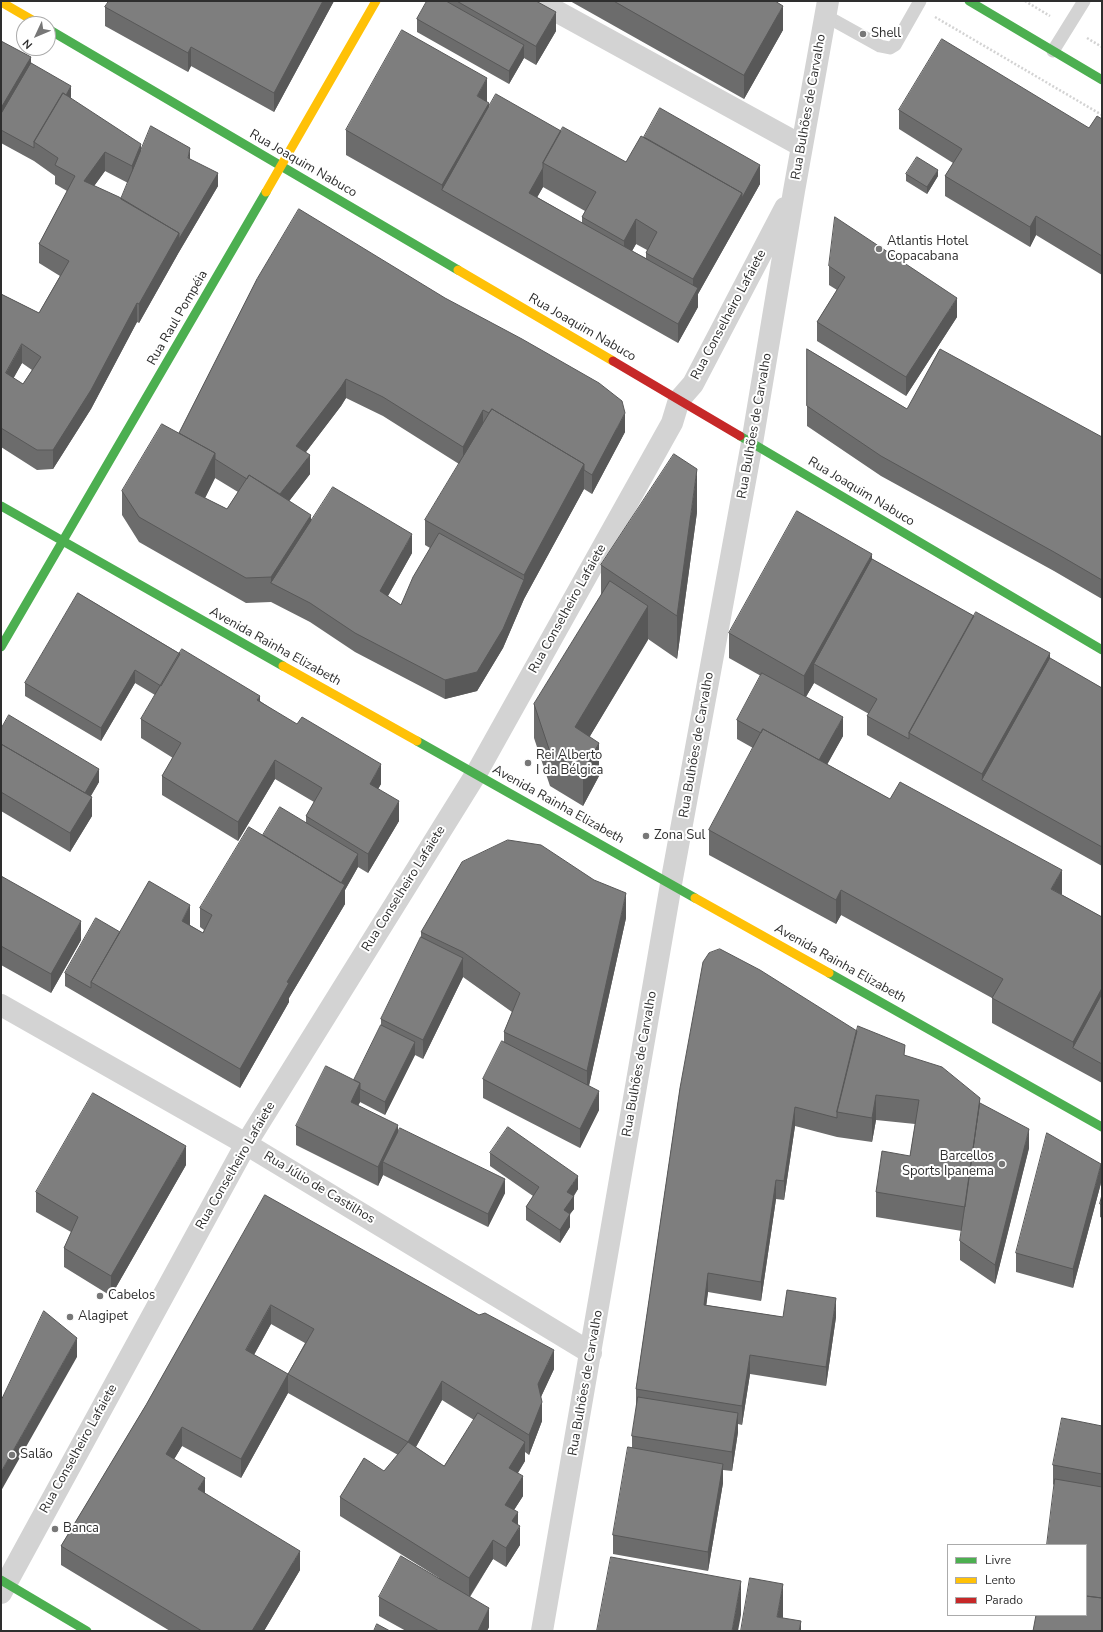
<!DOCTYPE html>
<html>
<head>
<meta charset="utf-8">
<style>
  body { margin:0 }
  #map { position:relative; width:1103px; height:1632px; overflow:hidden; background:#fff; font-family:"Nunito Sans",sans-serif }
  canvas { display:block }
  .frame { position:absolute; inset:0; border:2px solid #2e2e2e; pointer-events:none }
  .legend { position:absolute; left:947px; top:1544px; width:140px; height:72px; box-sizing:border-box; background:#fff; border:1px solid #ababab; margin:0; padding:5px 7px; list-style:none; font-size:12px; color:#2e2e2e }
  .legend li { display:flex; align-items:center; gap:8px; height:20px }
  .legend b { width:20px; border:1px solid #ababab }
  .north { position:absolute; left:16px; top:16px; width:40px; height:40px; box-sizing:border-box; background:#fff; border:1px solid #ababab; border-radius:50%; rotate:226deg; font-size:11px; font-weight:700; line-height:16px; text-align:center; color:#2e2e2e }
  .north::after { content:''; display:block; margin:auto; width:14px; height:18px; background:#777; clip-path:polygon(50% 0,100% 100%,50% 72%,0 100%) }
</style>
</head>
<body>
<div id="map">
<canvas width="1103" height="1632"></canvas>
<div class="frame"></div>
<ul class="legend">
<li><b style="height:5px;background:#4caf50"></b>Livre</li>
<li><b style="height:5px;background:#ffc107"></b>Lento</li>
<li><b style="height:5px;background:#c62828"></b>Parado</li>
</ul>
<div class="north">N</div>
</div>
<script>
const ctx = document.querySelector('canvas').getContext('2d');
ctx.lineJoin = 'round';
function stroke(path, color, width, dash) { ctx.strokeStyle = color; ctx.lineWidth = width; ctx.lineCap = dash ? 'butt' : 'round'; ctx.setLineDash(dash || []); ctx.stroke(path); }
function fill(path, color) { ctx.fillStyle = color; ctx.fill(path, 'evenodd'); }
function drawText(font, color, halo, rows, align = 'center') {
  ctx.font = font + ' "Nunito Sans",sans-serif'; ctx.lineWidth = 4; ctx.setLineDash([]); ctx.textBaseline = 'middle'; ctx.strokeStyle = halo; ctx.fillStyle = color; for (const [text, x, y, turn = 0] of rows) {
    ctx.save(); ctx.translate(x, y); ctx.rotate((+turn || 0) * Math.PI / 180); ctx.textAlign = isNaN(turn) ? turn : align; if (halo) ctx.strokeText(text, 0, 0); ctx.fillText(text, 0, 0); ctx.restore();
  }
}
stroke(new Path2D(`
  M1025,1L1050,16
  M935,17L1102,115
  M1087,38L1102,47`), '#d3d3d3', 2.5, [2, 2]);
stroke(new Path2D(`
  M826,16L880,46L890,48L895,45L920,1
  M1053,51L1084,1`), '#d3d3d3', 13);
stroke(new Path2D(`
  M547,6L802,146
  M1,1005L246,1144L591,1353
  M1,1593L246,1144L476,774L672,423L679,400L693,384L785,208
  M542,1631L671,884L752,443L794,191L828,1`), '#d3d3d3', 22);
stroke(new Path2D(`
  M969,1L1102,80
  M48,29L458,270
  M740,436L1102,650
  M1,506L283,666
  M1,647L266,192
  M417,741L695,898
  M829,973L1102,1127
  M1,1580L87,1631`), '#4caf50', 9);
stroke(new Path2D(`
  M1,2L39,24
  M266,192L376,1
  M458,270L613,361
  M283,666L417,741
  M695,898L829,973`), '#ffc107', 9);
stroke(new Path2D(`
  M613,361L740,436`), '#c62828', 9);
fill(new Path2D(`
  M109,1H334L274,112L191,66L188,72L105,26V7Z
  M427,1H538L537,2L556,31L536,65L524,58L509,84L417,32V19Z
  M570,1H775L783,30L744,99Z
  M1,41L31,63L71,99L141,151L190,159L218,186L179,252L139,323L137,322L91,409L53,469L37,470L1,447V294L39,313L60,276L39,263V244L67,191L55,184V176L34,161L1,143ZM105,171L128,183L121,199L94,186ZM22,363L32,370L23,384L13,378Z
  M487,102L489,108L561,131L626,162L644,137L760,184L698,294V307L678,343L346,155V130ZM543,187L585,211L582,217V223L537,197ZM636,244L647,250L646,253V258L632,251Z
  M899,110L1089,128L1102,119V275L1036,235L1030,247L945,196V176L953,163L899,129Z
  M906,174L938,176L927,194L906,181Z
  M829,266L957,317L906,396L817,341V322L837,290L829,285Z
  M257,279L625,432L592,494L584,489L524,599L503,648L477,691L445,699L355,652L310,622L271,602L246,603L139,542L122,515V491L179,433ZM346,398L383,416L459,464L425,520V545L430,548L401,605L388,596L412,553L311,520L289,501L310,474L306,452L341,406ZM215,478L238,492L227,509L205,498Z
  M807,349L907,409L1102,437V599L1054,571L881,476L807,426Z
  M697,512L677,659L648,639L590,736L599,776L583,806L550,786L534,738V704L601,595V565Z
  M872,559L1102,688V866L867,735V716L869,714L814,683L806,697L843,736L827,764L1102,917V1083L992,1023V998L841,915L836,924L709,855V830L753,748L737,739V720L761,676L729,658V633Z
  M78,593L260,701L381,784L378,789L399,821L368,873L358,867L345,890V904L289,998V1002L240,1088L65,986V973L120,932L190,925L203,933L204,930L200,927V908L263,835L306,822V816L314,802L275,779L238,841L162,795V776L173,758L141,738V719L155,695L135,683L101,741L25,696V683Z
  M1,729L99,782L91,796L92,816L70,852L1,811Z
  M1,876L81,940L51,993L1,965Z
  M626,918L589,1085L599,1110L580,1148L483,1098V1079L504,1042V1032L512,1012L463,977L423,1059L415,1055L385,1115L360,1102L358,1105L398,1131L505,1193L488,1227L383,1175L378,1186L296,1145V1126L354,1080L381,1025V1019L421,937V932Z
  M857,1031L905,1056L980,1103L1029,1148L995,1284L960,1260V1241L962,1231L876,1217V1192L910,1156L915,1124L876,1120L872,1142L837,1137L795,1126L784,1200L776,1199L761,1301L708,1292L706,1305L783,1317H836L826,1386L750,1374L742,1425L738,1424V1432L732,1471L723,1470V1483L708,1571L613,1554V1535L632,1448V1436L636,1408V1389L680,1088Z
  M490,1153L578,1189L574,1196V1209L570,1214V1227L560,1243L526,1220V1207L533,1196L490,1166Z
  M186,1165L111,1296L64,1267V1248L71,1232L36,1212V1192Z
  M1101,1183L1073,1288L1016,1272V1253Z
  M265,1195L554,1369L541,1397L542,1421L529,1455L525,1452V1461L518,1473L523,1496L514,1510L518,1525L520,1545L506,1567L493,1559L470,1597L489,1627L487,1631H406L379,1616V1597L439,1578L340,1516V1497L384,1471L398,1455L288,1393L241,1478L182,1446L174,1459L205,1493L300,1570L264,1631H170L61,1565V1546L146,1405ZM271,1324L305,1343L288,1374L254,1355ZM442,1400L474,1420L444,1466L416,1447Z
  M1102,1195V1218L1100,1217V1204Z
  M1102,1426V1631L1086,1615L1054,1485L1053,1484V1465Z`), '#6c6c6c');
fill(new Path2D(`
  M323,1H334L274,112V93Z
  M783,6V30L744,99V75Z
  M556,12V31L536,65V46Z
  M524,45V58L509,84V71Z
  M191,47V66L188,72V53Z
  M31,57V76L1,127V108Z
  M487,78V103L477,96Z
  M71,86V99L37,144Z
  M489,103V128L442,190V185Z
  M141,144V163L132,185V166Z
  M190,148V161L188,158Z
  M105,152V171L84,200V181Z
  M760,165V184L698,294V307L678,343V324L693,298V279L742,193Z
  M543,168V187L529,212V193Z
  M938,170V176L927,194V187Z
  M218,173V186L179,252L139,323V304L179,233Z
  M1036,216V235L1030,247V227Z
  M636,219V244L624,265V241Z
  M957,298V317L906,396V377Z
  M137,303V322L91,409L53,469V450Z
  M22,344V363L6,392V373Z
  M346,379V398L341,406L296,465V446Z
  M483,410V429L463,466V447Z
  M625,413V432L592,494V475Z
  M215,453V478L195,518V493Z
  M310,455V474L277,517V498Z
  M584,464V489L524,599L503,648L477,691L445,699V680L524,580V575Z
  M697,469V512L677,659V616Z
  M311,515V539L271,583V577Z
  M412,534V553L380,610V591Z
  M872,554V578L814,664V683L804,700V676Z
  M648,606V640L575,761V727Z
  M1050,653V677L982,780V774Z
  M135,670V683L101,741V728Z
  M260,696V715L257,700Z
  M843,717V736L817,783V764Z
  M599,743V776L583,806V772Z
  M275,760V779L238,841V822Z
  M381,764V784L370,803V784Z
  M99,769V782L82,810V797Z
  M92,797V816L70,852V833Z
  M399,801V821L368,873V854Z
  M358,854V867L345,890V904L289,998V1002L240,1088V1069L339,887Z
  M1062,870V895L1051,889Z
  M841,890V915L836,924V900Z
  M626,893V918L587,1095V1071Z
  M190,905V925L182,940V921Z
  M81,921V940L51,993V974Z
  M463,958V977L423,1059V1040Z
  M1102,988V1013L1073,1048V1042Z
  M415,1042V1055L385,1115V1102Z
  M360,1083V1102L351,1121V1102Z
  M599,1091V1110L580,1148V1129Z
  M876,1095V1120L872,1142V1118Z
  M980,1098V1122L965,1231V1207Z
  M795,1107V1126L784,1200V1181Z
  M398,1125V1144L383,1162V1175L378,1186V1167Z
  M1029,1129V1148L995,1284V1265Z
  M186,1146V1165L111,1296V1276Z
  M1101,1164V1183L1073,1288V1269Z
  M578,1176V1189L567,1205V1192Z
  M505,1179V1193L488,1227V1214Z
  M776,1180V1199L761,1301V1282Z
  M574,1196V1209L570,1214V1227L560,1243V1230L564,1210Z
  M708,1273V1292L704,1324V1305Z
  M836,1298V1317L826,1386V1367Z
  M271,1305V1324L246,1369V1350Z
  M77,1338V1357L1,1491V1472Z
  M554,1350V1369L538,1403V1384Z
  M750,1355V1374L742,1425V1406Z
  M288,1374V1393L241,1478V1459Z
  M442,1381V1400L408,1461V1442Z
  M542,1402V1421L529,1455V1435Z
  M738,1413V1432L732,1471V1452Z
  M182,1427V1446L166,1473V1454Z
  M525,1442V1461L509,1487V1468Z
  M723,1464V1483L708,1571V1552Z
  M523,1476V1496L505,1524V1505Z
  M205,1478V1497L198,1489Z
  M518,1512V1530L520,1526V1545L506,1567V1548L512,1521Z
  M493,1540V1559L469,1597V1578Z
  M300,1551V1570L264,1631H252Z
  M741,1581V1615L738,1631H732Z
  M783,1584V1618L777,1617Z
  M489,1608V1627L487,1631H478Z
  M801,1621V1631H799Z`), '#585858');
const building = new Path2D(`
  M109,1H323L274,93L191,47L188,53L105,7Z
  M427,1H446L524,45L509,71L417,19Z
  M457,1H536L556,12L536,46Z
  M614,1H775L783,6L744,75Z
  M402,30L487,78L477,96L489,103L442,185L346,130Z
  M942,39L1089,128L1097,116L1102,119V256L1036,216L1030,227L945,176L962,149L899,110Z
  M1,41L31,57L1,108Z
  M31,63L71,86L66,95L63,93L34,142V148L1,130V114Z
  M63,93L141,144L132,166L105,152L84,181L119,197L179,233L139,304L137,303L91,390L53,450H37L1,428V294L39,313L69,261L39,244L75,176L55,165L58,158L34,142ZM22,344L41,357L23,384L6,373Z
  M496,94L561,131L543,163V168L529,193L698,288L678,324L442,190Z
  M660,108L760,165L742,198V193L644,137Z
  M151,126L190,148L188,158L218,173L179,239V233L121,199Z
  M563,127L626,162L641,136L742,193L693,279L646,253L657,232L636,219L624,241L582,217L596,192L543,163Z
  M917,157L938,170L927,187L906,174Z
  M299,209L445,298L522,339L599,383L622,401L625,413L592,475L584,470V464L492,409L489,413L483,410L463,447L383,397L346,379L341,387L296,446L310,455L280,494L249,475L247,479L215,459V453L179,433L257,279Z
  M835,217L957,298L906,377L817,322L845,277L829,266Z
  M807,349L907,409L940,349L1102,437V580L1054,552L881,456L807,406Z
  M492,409L584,464L524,575L425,520Z
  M162,424L215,453L195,493L227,509L249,475L311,515L271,577L246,578L139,517L122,491Z
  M674,454L697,469L677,616L601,565Z
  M333,487L412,534L380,591L401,605L413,577L439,533L524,580L503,629L477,672L445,680L355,633L310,603L271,583Z
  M797,511L872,554L804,676L729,633Z
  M872,559L974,616L909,733V739L867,716L877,699L814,664Z
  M610,581L648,606L575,727L599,743L583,772L550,752L534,704Z
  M78,593L180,654L161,686L135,670L101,728L25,683Z
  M976,612L1050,653L982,774L909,733Z
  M182,649L260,696L257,700L297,724L302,717L381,764L370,784L399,801L368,854L306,816L322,788L275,760L238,822L162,776L181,743L141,719Z
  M1050,658L1102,688V847L982,780Z
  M762,673L843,717L819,760L763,729L761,733L737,720Z
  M9,715L99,769L85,793L1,744V729Z
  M763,729L890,799L900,782L1062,870L1051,889L1102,917V988L1073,1042L992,998L1003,979L841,890L836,900L709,830Z
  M1,744L92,797L70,833L1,792Z
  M280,807L358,854L341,883L263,835Z
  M249,827L345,885L287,982L289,983L240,1069L91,982L149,881L190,905L182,921L203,933L212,915L200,908Z
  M508,840L541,845L594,880L626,893L587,1071L504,1032L520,993L463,952L421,932L462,862Z
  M1,876L81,921L51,974L1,946Z
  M96,918L120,932L91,982V988L65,973Z
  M421,937L463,958L423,1040L381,1019Z
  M720,949L760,970L857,1031L837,1112V1118L795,1107L784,1181L776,1180L761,1282L708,1273L704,1305L783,1317L787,1290L836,1298L826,1367L750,1355L742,1406L636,1389L680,1088L703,962L709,953Z
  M1102,994V1064L1073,1048Z
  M381,1025L415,1042L385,1102L360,1089V1083L354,1080Z
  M858,1026L905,1045L904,1055L942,1067L980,1098L965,1207L876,1192L882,1151L910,1156L919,1100L876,1095L872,1118L837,1112Z
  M502,1041L599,1091L580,1129L483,1079Z
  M326,1066L360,1083L351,1102L398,1125L378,1167L296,1126Z
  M93,1093L186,1146L111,1276L64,1248L78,1217L36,1192Z
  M980,1103L1029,1129L995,1265L960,1241Z
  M508,1127L578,1176L567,1192L574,1196L564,1210L570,1214L560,1230L526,1207L539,1187L490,1153Z
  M400,1128L505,1179L488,1214L383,1162Z
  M1047,1133L1101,1164L1073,1269L1016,1253Z
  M265,1195L479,1315L485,1313L554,1350L538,1384L542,1402L529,1435L442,1381L408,1442L288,1374L241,1459L182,1427L166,1454L205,1478L198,1489L300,1551L252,1631H202L61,1546L146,1405ZM271,1305L314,1329L288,1374L246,1350Z
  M1102,1195V1205L1100,1204Z
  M44,1311L77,1338L1,1472V1401Z
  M638,1397L738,1413L732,1452L632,1436Z
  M478,1413L525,1442L509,1468L523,1476L505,1505L518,1512L512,1521L520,1526L506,1548L493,1540L469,1578L340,1497L364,1458L384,1471L408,1442L444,1466Z
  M1062,1418L1102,1426V1474L1053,1465Z
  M628,1447L723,1464L708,1552L613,1535Z
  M1055,1479L1102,1487V1598L1086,1596V1545H1047Z
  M401,1556L489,1608L478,1631H439L379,1597Z
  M611,1557L741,1581L732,1631H597Z
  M750,1578L783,1584L777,1617L801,1621L799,1631H741Z
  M1086,1596L1102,1598V1631H1033L1036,1615H1086Z
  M377,1624L390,1631H374Z`);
fill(building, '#7e7e7e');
stroke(building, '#585858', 1);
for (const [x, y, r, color] of [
  [863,34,4,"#777"],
  [879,249,4,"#777"],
  [528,763,4,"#777"],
  [646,836,4,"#777"],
  [1002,1164,4,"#777"],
  [100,1296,4,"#777"],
  [70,1317,4,"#777"],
  [12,1455,4,"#777"],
  [55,1529,4,"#777"]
]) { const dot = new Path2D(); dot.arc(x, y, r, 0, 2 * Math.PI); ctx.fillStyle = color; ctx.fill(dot); stroke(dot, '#fff', 1.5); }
drawText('13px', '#2e2e2e', '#fff', [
  ["Shell",871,34],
  ["Atlantis Hotel",887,242],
  ["Copacabana",887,257],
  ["Rei Alberto",536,756],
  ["I da Bélgica",536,771],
  ["Zona Sul",654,836],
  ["Barcellos",994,1157,"right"],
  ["Sports Ipanema",994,1172,"right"],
  ["Cabelos",108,1296],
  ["Alagipet",78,1317],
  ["Salão",20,1455],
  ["Banca",63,1529]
], 'left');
drawText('13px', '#2e2e2e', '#fff', [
  ["Rua Bulhões de Carvalho",809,107,-80],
  ["Rua Joaquim Nabuco",303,164,30],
  ["Rua Conselheiro Lafaiete",729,315,-62],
  ["Rua Raul Pompéia",178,318,-60],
  ["Rua Joaquim Nabuco",582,328,30],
  ["Rua Bulhões de Carvalho",755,426,-80],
  ["Rua Joaquim Nabuco",861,492,31],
  ["Rua Conselheiro Lafaiete",568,609,-61],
  ["Avenida Rainha Elizabeth",275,647,29],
  ["Rua Bulhões de Carvalho",697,745,-80],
  ["Avenida Rainha Elizabeth",558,805,29],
  ["Rua Conselheiro Lafaiete",404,889,-58],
  ["Avenida Rainha Elizabeth",840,964,29],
  ["Rua Bulhões de Carvalho",640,1064,-80],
  ["Rua Conselheiro Lafaiete",236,1166,-60],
  ["Rua Júlio de Castilhos",319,1188,31],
  ["Rua Bulhões de Carvalho",586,1383,-80],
  ["Rua Conselheiro Lafaiete",79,1449,-61]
]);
</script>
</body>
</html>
